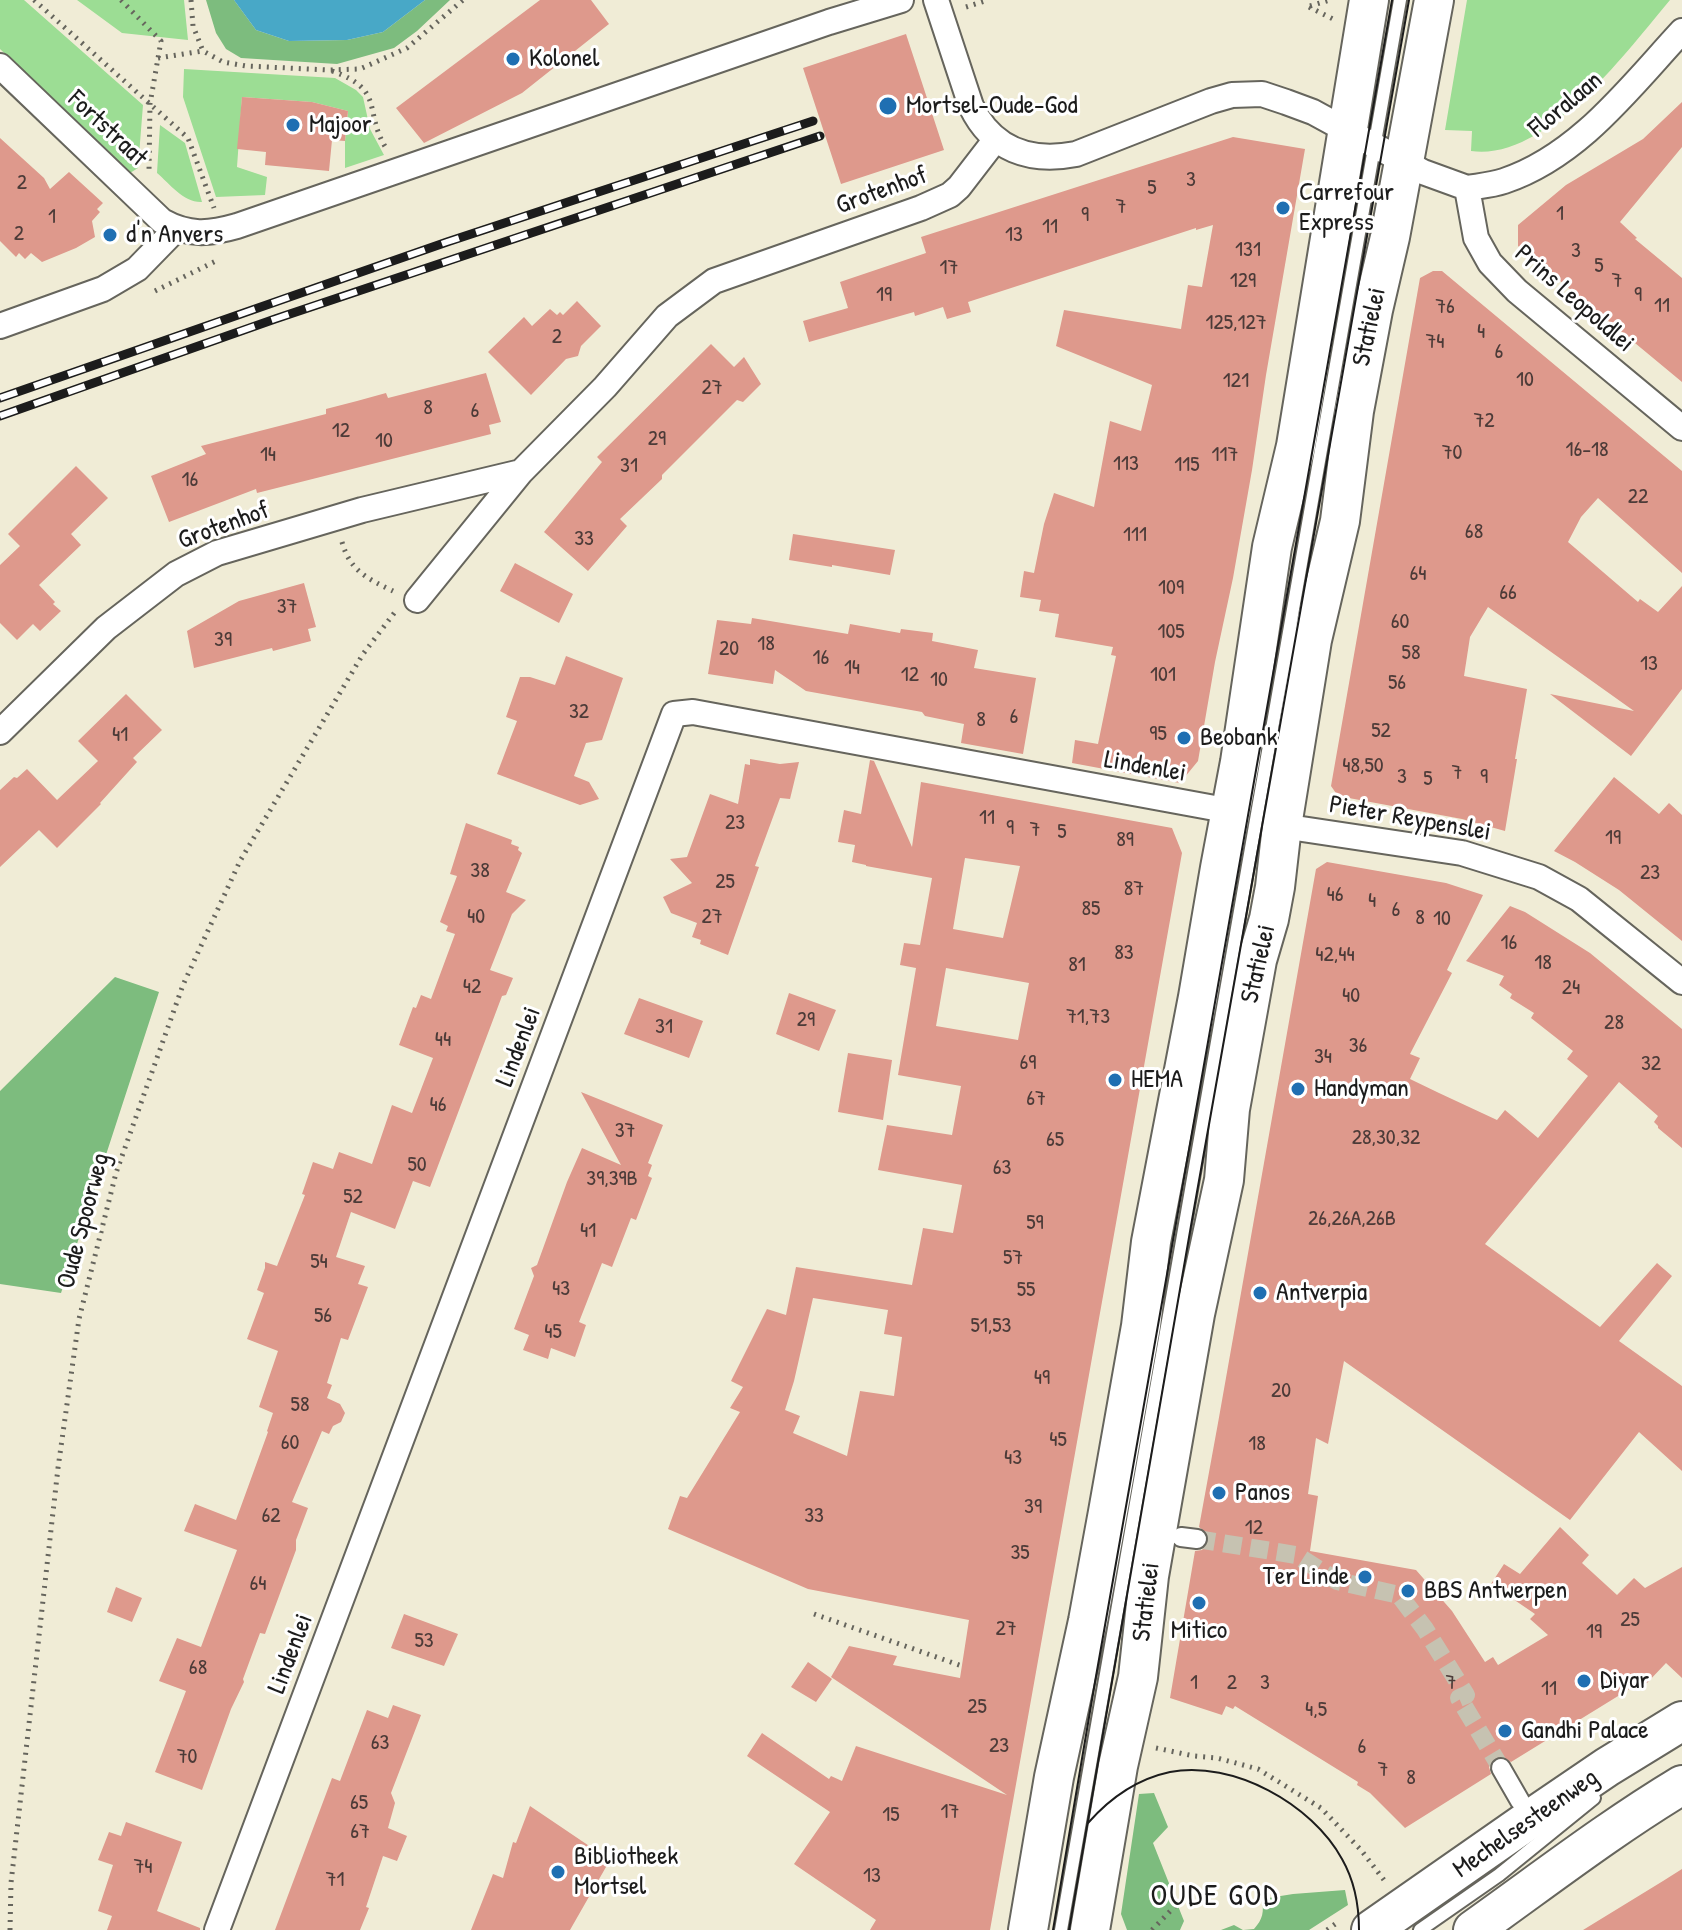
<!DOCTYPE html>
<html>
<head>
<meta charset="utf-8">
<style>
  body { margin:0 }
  canvas { display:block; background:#f0ecd6 }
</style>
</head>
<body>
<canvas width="1682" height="1930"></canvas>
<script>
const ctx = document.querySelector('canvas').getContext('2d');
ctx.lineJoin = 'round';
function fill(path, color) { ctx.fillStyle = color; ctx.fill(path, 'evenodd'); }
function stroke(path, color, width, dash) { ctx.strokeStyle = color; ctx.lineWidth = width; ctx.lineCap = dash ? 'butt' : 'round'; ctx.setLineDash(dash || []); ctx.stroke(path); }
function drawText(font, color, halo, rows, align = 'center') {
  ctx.font = font + ' "Patrick Hand",sans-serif'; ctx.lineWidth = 6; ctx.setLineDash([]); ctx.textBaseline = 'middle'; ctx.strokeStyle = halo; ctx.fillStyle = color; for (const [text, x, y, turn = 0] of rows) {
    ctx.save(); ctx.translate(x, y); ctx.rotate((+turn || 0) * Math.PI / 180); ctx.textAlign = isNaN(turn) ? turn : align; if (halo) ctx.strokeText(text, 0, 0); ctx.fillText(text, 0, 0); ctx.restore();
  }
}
fill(new Path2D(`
  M0,0H24L143,105L138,168L130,173L0,49Z
  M77,0H184L188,40L122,33Z
  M1467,0H1670C1627,51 1546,162 1471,151L1472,131L1445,130Z
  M184,69L335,78L356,90L363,97L370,129L384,155L345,168V141L348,111L312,102L242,97L237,167L267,177L265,195L216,197L183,97Z
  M160,125L185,143L202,202C184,203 170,184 157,173Z`), '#9cdd94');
fill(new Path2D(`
  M206,0H234L256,30L289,41L347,40L383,32L425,0H450L417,31L394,48L337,64L241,58L226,49L216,33Z
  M115,977L159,992L61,1293L0,1284V1091Z
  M1154,1793L1168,1827L1153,1843L1184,1921L1180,1930H1127L1121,1914L1139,1794Z
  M1345,1890L1348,1905L1309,1930H1221L1234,1925L1243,1930L1254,1929C1263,1919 1264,1912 1262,1899L1293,1894Z`), '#7dbc7e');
fill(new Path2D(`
  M234,0H425L383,32L347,40L289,41L256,30Z`), '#48a8c7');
fill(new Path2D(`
  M540,0H591L609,24L522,93L424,143L396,108Z
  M906,34L944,150L841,184L803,68Z
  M242,97L312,102L348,111L345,141L332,140L329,171L265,165L266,152L237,149Z
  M1682,102V147L1620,222L1637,238L1635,239L1682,278V382L1518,246V225L1566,185L1643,139Z
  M1233,137L1305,149L1266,375L1252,470L1233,578L1215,662L1198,761L1180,783L1072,763L1075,740L1098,744L1116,656L1111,655L1113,647L1055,637L1059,614L1039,611L1041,600L1020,597L1024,571L1034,573L1044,524L1054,493L1094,507L1110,421L1141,431L1152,385L1056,346L1064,310L1181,329L1188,285L1202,287L1213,225L1196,230V228L968,302L971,312L947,319L943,307L915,316L914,312L809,342L803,321L848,308L840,282L926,253L921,237Z
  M0,138L44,178L50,189L69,172L103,203L97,209L100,212L92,221L95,237L76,248L42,262L31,253L25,259L19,253L16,257L0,241Z
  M1433,271H1442L1682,471V573L1598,498L1581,517L1568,542L1638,602L1640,599L1658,612L1682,586V689L1631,756L1550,694L1634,711L1488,607L1470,637L1464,676L1527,689L1515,759H1517L1505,831L1462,819L1338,796L1331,786L1420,278Z
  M577,301L601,326L581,346L578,356L566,359L531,395L488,352L524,317L532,326L550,309L557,315L560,312L563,315Z
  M711,344L734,367L744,357L761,384L743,402L737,400L662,475V479L620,519L627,526L588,571L544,532L602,462L597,457Z
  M486,373L501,422L489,425L491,434L257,493L256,489L169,522L151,476L206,454L201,446L326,414V409L357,401L386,393L388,398Z
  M76,466L108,498L71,534L81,545L39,585L55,602L53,604L61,611L40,631L33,624L17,640L0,623V565L20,546L8,534Z
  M793,534L895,550L890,575L832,565V567L789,560Z
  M515,563L573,594L559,623L500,591Z
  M304,583L316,627L308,629L311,641L273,651L272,648L194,668L187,631L239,601Z
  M752,618L848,634L850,624L900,633L901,629L933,633L932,641L978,650L974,668L1036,678L1023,754L961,743L964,724L925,716L922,712L806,691L775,670L773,684L708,674L717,620L751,624Z
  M566,656L623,678L602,740L586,743L574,776L589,782L599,799L580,805L497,774L517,721L506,717L520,677H530L555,685Z
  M126,694L162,730L133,758L137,762L100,803L101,804L57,848L39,830L0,867V790L14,777L17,778L27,769L57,800L98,761L78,741Z
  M750,759L780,764L799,762L790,799L780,798L755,866L759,867L728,955L700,944L701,940L692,937L697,923L671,913L663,897L692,883L670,859L687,857L710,794L738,804L745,764L750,765Z
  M870,760L874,761L912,847L921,782L1172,828L1182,853L990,1930H870L876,1920L794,1864L830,1812L747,1756L762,1733L829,1779L831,1776L842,1781L856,1746L1007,1795L831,1677L849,1646L897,1656L893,1665L960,1678L969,1620L808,1589L668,1529L680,1496L687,1498L740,1412L730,1408L743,1387L731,1381L767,1309L786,1315L796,1267L912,1285L923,1228L953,1233L962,1185L878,1170L887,1125L952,1135L961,1086L898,1075L916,968L900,965L904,943L920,945L932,878L866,866V865L852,862L855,845L838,842L844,810L861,814ZM965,858L1020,866L1003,938L953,929ZM946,968L1029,983L1018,1040L936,1026ZM813,1298L888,1310L884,1334L902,1337L894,1396L860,1391L847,1456L793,1433L800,1416L785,1410L794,1381Z
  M1614,777L1659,814L1669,803L1682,815V941L1619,890L1575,862L1554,851Z
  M466,823L512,840L511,844L519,847L518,850L522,853L506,892L526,900L512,914L490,970L513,978L506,995L502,996L430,1187L413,1181L395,1229L351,1212L336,1257L365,1266L358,1284L368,1287L348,1340L341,1338L327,1383L332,1385L327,1398L340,1404L345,1413L341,1422L333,1426L329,1434L322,1431L292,1502L308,1508L296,1540V1550L265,1634L260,1633L243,1679L244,1682L231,1709L202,1790L155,1772L186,1691L159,1681L177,1638L201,1647L237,1550L184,1531L195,1504L236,1520L268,1432L267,1431L273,1413L259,1407L278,1351L247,1339L264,1293L257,1290L265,1268V1262L277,1266L305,1195L302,1194L313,1162L333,1169L339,1152L372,1164L392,1105L412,1113L433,1058L399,1045L413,1007L416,1008L421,995L431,999L455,934L446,931L448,926L440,922L457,876L450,874Z
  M1327,862L1446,883L1483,895L1447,970L1452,973L1410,1054L1420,1058L1410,1079L1439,1093L1497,1120L1505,1110L1538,1138L1588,1076L1567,1059L1573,1051L1531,1018L1534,1013L1510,998L1512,994L1499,985L1504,976L1466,961L1510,906L1525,912L1590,953L1682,1029V1148L1658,1128V1126L1654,1122L1658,1116L1619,1082L1485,1244L1600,1327L1657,1263L1672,1276L1619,1341L1682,1386V1471L1639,1432L1570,1520L1344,1361L1328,1444L1316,1438L1308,1494L1318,1496L1310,1551L1416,1570L1452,1611L1485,1662L1493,1657L1498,1665L1548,1635L1530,1619L1535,1614L1491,1584L1504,1564L1520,1574L1560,1527L1589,1555L1582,1563L1617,1595L1634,1578L1645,1588L1682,1567V1678L1666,1663L1647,1683L1636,1685L1511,1762L1502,1756L1494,1758L1489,1767L1491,1774L1405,1828L1370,1793L1357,1785L1358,1782L1235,1706L1233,1709L1226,1706L1222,1715L1170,1698L1195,1551L1202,1550L1209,1541L1208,1534L1199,1527L1218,1423L1316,869Z
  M789,993L836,1010L819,1051L776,1034Z
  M639,998L703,1021L689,1058L624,1034Z
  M848,1053L892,1060L883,1120L838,1112Z
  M581,1092L663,1125L648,1163L652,1165L648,1176L652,1178L636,1220L631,1218L612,1267L602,1263L579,1322L586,1325L575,1357L551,1348L548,1359L523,1350L529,1335L514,1329L534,1276L531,1268L537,1265L567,1182L582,1148L621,1165Z
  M116,1587L142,1598L132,1622L107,1612Z
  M404,1614L458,1634L444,1666L391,1648Z
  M808,1662L832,1679L816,1702L791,1687Z
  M393,1705L421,1715L391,1793L395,1803L388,1828L407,1836L397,1861L383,1856L366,1907L369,1908L360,1930H275L332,1778L340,1781L367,1710L388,1718Z
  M530,1806L610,1860L570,1930H471L493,1874L503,1878L513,1842L516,1843Z
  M126,1822L182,1842L157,1911L200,1928V1930H107L112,1916L98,1911L113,1865L98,1860L109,1832L121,1836Z
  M1682,1869V1930H1583L1663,1881Z`), '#de998c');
stroke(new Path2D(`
  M1197,1539L1296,1555L1337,1581L1399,1595L1425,1629L1466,1695L1459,1698L1501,1768`), '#c6c2b1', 18, [18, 9]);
const service = new Path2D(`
  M1061,1930L1400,0
  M1420,1930L1499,1875L1594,1798`);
const pedestrian = new Path2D(`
  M1181,1537L1197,1539
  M1501,1768L1520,1801`);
const minor = new Path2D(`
  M936,0L971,106C992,150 1030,163 1076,154L1211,101L1232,95L1262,94L1286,102L1313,112L1423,172L1467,188
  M0,66L162,221C189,236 209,234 237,226L829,22L901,0
  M1467,188L1476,238L1490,263L1517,291L1682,428
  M1467,188C1479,186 1492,185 1504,181C1579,156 1630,87 1682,31
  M0,326L103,289L137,269L176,229
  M417,600L521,472L605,387L667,316L714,281L921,208L950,195L959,187L996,139
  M0,732L106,628L176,574L217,553L362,510L521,472
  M1282,826L1462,853L1539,877L1579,899L1682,982
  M217,1930L674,714L693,712L1231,811`);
const primary = new Path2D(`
  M1028,1930L1054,1777L1088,1621L1108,1512L1141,1326L1151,1242L1198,997L1220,868L1240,762L1272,547L1296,446L1369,0
  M1090,1930L1118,1766L1138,1677L1149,1576L1195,1314L1224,1180L1230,1109L1257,960L1269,919L1275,887L1282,826L1312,640L1340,521L1354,411L1373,310L1390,237L1434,0
  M1371,1930L1523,1824L1607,1767L1682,1721
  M1473,1930C1542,1881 1609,1829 1682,1785`);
stroke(service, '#66655d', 16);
stroke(pedestrian, '#66655d', 22);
stroke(minor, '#66655d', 28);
stroke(primary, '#66655d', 42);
stroke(new Path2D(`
  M34,0L188,138L214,208
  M121,0L161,41L150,104L149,171
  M191,0L193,26L203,51L223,62L246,66L329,70L360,69L407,48L463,0
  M1310,6L1330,0
  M966,7L988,0
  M1309,7L1333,19
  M158,58L203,51
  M332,71C386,90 363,111 386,148
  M155,291L218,260
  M342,542C350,571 368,579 393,591
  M814,1614L962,1666
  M1156,1748L1194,1756L1217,1758L1258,1769L1321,1808L1361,1850L1384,1880
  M10,1930L11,1883L58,1468L79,1319L116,1173L183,985L240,861L363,654L395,612
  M1152,1930L1177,1904
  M1327,1930L1338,1922`), '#66655d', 5, [2, 6]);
stroke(service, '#fff', 12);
stroke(pedestrian, '#fff', 18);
stroke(minor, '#fff', 24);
stroke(primary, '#fff', 38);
stroke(new Path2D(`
  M1088,1823C1110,1798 1137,1779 1170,1772C1233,1760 1312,1804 1342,1859C1354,1880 1359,1906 1359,1930
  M1053,1930L1095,1682L1392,0
  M1069,1930L1192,1220L1409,0`), '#1c1c1c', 2);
const rail = new Path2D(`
  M0,398L447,242L813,121
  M0,416L275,319L820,136`);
stroke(rail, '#1c1c1c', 9);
stroke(rail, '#fff', 6, [18]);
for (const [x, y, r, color] of [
  [513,59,8,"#1f6fb2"],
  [888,106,10,"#1f6fb2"],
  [293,125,8,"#1f6fb2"],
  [1283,208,8,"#1f6fb2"],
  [110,235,8,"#1f6fb2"],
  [1184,738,8,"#1f6fb2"],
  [1115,1080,8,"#1f6fb2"],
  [1298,1089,8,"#1f6fb2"],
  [1260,1293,8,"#1f6fb2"],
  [1219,1493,8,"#1f6fb2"],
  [1365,1577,8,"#1f6fb2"],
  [1408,1591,8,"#1f6fb2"],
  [1199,1603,8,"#1f6fb2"],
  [1584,1681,8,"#1f6fb2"],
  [1505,1731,8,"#1f6fb2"],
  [558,1872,8,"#1f6fb2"]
]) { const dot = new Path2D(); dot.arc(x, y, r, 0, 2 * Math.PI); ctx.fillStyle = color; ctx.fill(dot); stroke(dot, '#fff', 3); }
drawText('22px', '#4c3b38', null, [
  ["3",1191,180],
  ["2",22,183],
  ["5",1152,188],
  ["7",1121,207],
  ["1",1560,214],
  ["9",1085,215],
  ["1",52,217],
  ["11",1050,227],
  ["2",19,234],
  ["13",1014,235],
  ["131",1248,250],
  ["3",1576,251],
  ["5",1599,266],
  ["17",949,268],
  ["129",1243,281],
  ["7",1617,281],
  ["19",884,295],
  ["9",1638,295],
  ["11",1662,306],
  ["76",1445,307],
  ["125,127",1236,323],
  ["4",1481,332],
  ["2",557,337],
  ["74",1435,342],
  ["6",1499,352],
  ["10",1525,380],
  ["121",1236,381],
  ["27",712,388],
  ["8",428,408],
  ["6",475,411],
  ["72",1484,421],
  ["12",341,431],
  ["29",657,439],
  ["10",384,441],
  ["16-18",1587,450],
  ["70",1452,453],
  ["14",268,455],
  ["117",1225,455],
  ["113",1126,464],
  ["115",1187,465],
  ["31",629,466],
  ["16",190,480],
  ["22",1638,497],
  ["68",1474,532],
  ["111",1135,535],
  ["33",584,539],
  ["64",1418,574],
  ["109",1171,588],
  ["66",1508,593],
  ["37",287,607],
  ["60",1400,622],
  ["105",1171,632],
  ["39",223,640],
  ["18",766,644],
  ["20",729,649],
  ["58",1411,653],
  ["16",821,658],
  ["13",1649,664],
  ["14",852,668],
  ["12",910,675],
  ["101",1163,675],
  ["10",939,680],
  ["56",1397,683],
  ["32",579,712],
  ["6",1014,717],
  ["8",981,720],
  ["52",1381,731],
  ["95",1158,734],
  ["41",120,735],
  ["48,50",1363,766],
  ["7",1457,773],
  ["3",1402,777],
  ["9",1484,777],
  ["5",1428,779],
  ["11",987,818],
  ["23",735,823],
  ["9",1010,828],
  ["7",1035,830],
  ["5",1062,832],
  ["19",1613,838],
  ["89",1125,840],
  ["38",480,871],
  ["23",1650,873],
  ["25",725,882],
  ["87",1134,889],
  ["46",1335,895],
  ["4",1372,901],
  ["85",1091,909],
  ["6",1396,910],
  ["40",476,917],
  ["27",712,917],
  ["8",1420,918],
  ["10",1442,919],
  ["16",1509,943],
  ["83",1124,953],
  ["42,44",1335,955],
  ["18",1543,963],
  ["81",1077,965],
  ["42",472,987],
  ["24",1571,988],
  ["40",1351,996],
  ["71,73",1088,1017],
  ["29",806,1020],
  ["28",1614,1023],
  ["31",664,1027],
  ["44",443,1040],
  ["36",1358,1046],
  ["34",1323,1057],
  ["69",1028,1063],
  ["32",1651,1064],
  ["67",1036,1099],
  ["46",438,1105],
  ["37",625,1131],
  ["28,30,32",1386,1138],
  ["65",1055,1140],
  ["50",417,1165],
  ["63",1002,1168],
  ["39,39B",612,1179],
  ["52",353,1197],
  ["26,26A,26B",1352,1219],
  ["59",1035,1223],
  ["41",588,1231],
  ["57",1013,1258],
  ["54",319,1262],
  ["43",561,1289],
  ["55",1026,1290],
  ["56",323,1316],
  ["51,53",991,1326],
  ["45",553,1332],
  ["49",1042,1378],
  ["20",1281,1391],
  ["58",300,1405],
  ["45",1058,1440],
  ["60",290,1443],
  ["18",1257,1444],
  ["43",1013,1458],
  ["39",1033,1507],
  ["62",271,1516],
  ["33",814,1516],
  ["12",1254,1528],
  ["35",1020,1553],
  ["64",258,1584],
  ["25",1630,1620],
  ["27",1006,1629],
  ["19",1594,1632],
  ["53",424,1641],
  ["68",198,1668],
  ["1",1194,1683],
  ["2",1232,1683],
  ["3",1265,1683],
  ["7",1451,1683],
  ["11",1549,1689],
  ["25",977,1707],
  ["4,5",1316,1710],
  ["63",380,1743],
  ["23",999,1746],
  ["6",1362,1747],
  ["70",187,1757],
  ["7",1383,1770],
  ["8",1411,1778],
  ["65",359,1803],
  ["17",950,1812],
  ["15",891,1815],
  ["67",360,1832],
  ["74",143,1867],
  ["13",872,1876],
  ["71",335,1880]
]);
drawText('26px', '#1c1c1c', '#fff', [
  ["Kolonel",529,59],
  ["Mortsel-Oude-God",906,106],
  ["Majoor",309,125],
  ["Carrefour",1299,193],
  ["Express",1299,223],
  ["d'n Anvers",126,235],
  ["Beobank",1200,738],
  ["HEMA",1131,1080],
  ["Handyman",1314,1089],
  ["Antverpia",1276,1293],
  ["Panos",1235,1493],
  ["Ter Linde",1349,1577,"right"],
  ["BBS Antwerpen",1424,1591],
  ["Mitico",1199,1631,"center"],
  ["Diyar",1600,1681],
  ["Gandhi Palace",1521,1731],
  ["Bibliotheek",574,1857],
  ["Mortsel",574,1887]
], 'left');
drawText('26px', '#1c1c1c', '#fff', [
  ["Floralaan",1566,105,-40],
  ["Fortstraat",107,129,43],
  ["Grotenhof",882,191,-20],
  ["Prins Leopoldlei",1574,299,41],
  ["Statielei",1370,327,-78],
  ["Grotenhof",224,526,-20],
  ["Lindenlei",1145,767,10],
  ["Pieter Reypenslei",1410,819,10],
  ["Statielei",1259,964,-77],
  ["Lindenlei",519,1047,-69],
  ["Oude Spoorweg",84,1221,-75],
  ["Statielei",1147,1602,-83],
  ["Lindenlei",291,1654,-69],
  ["Mechelsesteenweg",1526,1824,-35]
]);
ctx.letterSpacing = '2px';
drawText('30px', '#1c1c1c', '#fff', [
  ["OUDE GOD",1215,1897]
]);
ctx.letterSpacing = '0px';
</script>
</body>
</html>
